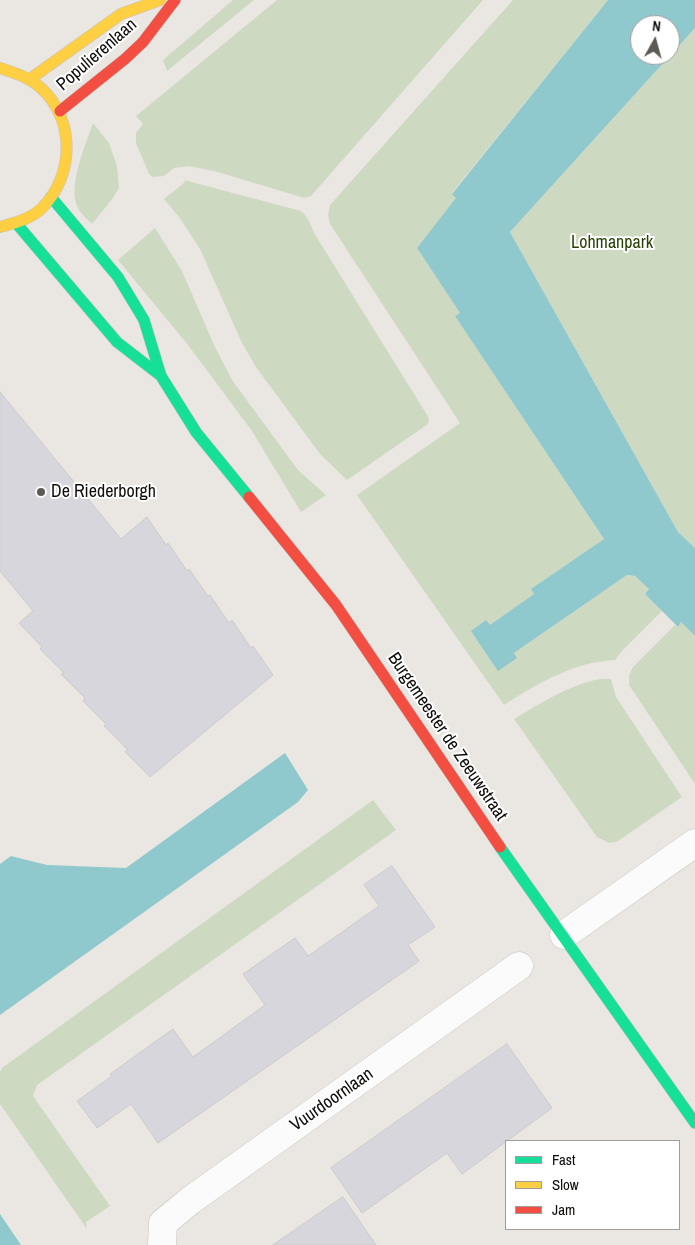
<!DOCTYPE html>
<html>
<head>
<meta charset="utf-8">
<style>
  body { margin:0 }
  #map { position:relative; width:695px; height:1245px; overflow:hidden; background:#eae7e2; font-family:"Archivo Narrow",sans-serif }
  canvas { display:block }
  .legend { position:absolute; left:505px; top:1140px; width:175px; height:90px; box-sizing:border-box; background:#fff; border:1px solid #9f9e9d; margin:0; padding:6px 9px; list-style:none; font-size:15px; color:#0f0d0a }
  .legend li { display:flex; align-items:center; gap:10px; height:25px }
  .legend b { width:25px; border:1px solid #9f9e9d }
  .north { position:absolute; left:630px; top:15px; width:50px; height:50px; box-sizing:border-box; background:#fff; border:1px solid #9f9e9d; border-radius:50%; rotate:7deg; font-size:14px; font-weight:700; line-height:20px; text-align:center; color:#0f0d0a }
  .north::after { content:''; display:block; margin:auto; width:18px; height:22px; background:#5c5956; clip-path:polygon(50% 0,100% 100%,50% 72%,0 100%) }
</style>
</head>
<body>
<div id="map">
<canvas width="695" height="1245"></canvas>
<ul class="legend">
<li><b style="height:6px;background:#16e098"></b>Fast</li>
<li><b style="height:6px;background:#ffcf43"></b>Slow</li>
<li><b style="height:6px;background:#f24e42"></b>Jam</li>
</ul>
<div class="north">N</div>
</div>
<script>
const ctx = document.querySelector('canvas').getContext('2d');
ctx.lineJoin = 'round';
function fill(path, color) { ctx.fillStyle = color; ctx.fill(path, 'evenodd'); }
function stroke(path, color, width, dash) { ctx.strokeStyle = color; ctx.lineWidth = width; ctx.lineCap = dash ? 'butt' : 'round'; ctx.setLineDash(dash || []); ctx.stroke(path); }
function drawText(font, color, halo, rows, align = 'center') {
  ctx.font = font + ' "Archivo Narrow",sans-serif'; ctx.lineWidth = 4; ctx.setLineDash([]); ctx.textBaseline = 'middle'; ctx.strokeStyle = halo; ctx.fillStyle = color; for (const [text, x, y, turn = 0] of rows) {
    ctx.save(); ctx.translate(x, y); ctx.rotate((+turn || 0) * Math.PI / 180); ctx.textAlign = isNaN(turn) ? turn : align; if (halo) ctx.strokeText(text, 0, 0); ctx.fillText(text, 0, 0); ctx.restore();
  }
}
fill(new Path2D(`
  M233,0H254L167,71L163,60Z
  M277,0H483L311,196L304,198L218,172L189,166L174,168L164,176L153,177L149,174L136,143V133L143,124L136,116Z
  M513,0H608L452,193L457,198L417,248L460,313L456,317L604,539L532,589L534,594L490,626L486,621L471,632L517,658L514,653L627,575L635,576L649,589L645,594L662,611L621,652L615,660C605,661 594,662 584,665C556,673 528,689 504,705L357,495L460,423L330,224L328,215L330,205Z
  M695,28V548L678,532L510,232Z
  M93,123L109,143L117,166L119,188L113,198L92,224C87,219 79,212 77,206C68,184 86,144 93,123Z
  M184,180L301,211C308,217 311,225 314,233L429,418L428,424L347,480L320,454L256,367L242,343L200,249L179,217L164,199L185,182Z
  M155,228L182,271L214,345L232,380L298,470L326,495L301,512L252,431L188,345L118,260Z
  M681,622L695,636V784L629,685V675L633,667L675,625L677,627Z
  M600,679H611L616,697L682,797L618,841L609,843L597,837L514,719C541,703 569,685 600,679Z
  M373,800L396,830L37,1085L33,1096L110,1206L86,1222L87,1229L0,1104V1073L2,1068Z`), '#ced9c2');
fill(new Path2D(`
  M608,0H695V28L510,232L678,532L695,548V636L681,622L678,627L645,594L649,589L635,576L627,575L514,653L517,658L498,671L471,631L486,620L490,625L534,594L531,589L604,539L455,316L460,313L417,248L456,198L452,194ZM640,25H670V55H640Z
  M285,753L308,790L298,802L0,1015V864L11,856L47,865L126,868Z
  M0,1214L19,1242L21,1245H0Z`), '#8fc8cd');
const building = new Path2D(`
  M0,392L121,539L147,517L166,545L168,543L187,571L189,569L208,596L210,595L229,623L232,620L251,648L253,646L273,675L150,777L125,752L128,750L104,726L106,724L83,701L85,698L61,674L64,673L40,649L42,647L19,623L33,611L0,571Z
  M392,866L435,927L408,945L419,961L158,1143L131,1104L97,1128L77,1101L112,1076L110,1074L173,1029L193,1057L265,1005L243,974L295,938L308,956L379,906L364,885Z
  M507,1044L552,1108L462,1174L447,1153L362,1213L331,1168Z
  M343,1197L376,1245H273Z`);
fill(building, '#d6d6dc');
stroke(building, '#cccbca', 1);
const street = new Path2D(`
  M564,935L695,843
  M162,1245L163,1223L191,1200L519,966`);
const fast = new Path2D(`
  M51,197L118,277L144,320L161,376L196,432L249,497
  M16,223L117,342L161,376
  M500,847L695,1123`);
const slow = new Path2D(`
  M0,68C15,73 29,77 41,88C76,120 74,176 42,208C31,219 14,223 0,227
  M30,79L121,14L160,0`);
const jam = new Path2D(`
  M60,111L125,59L143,42L175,0
  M249,497L336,605L500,847`);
stroke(street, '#c5c3bf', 29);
stroke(fast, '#c5c3bf', 12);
stroke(slow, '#c5c3bf', 12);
stroke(jam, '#c5c3bf', 12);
stroke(street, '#fcfbfb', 28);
stroke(fast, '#16e098', 11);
stroke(slow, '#ffcf43', 11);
stroke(jam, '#f24e42', 11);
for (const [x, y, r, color] of [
  [41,492,5,"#5c5956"]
]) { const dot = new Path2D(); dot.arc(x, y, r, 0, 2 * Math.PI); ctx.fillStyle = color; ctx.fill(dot); stroke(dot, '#fff', 2); }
drawText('18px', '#0f0d0a', '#fff', [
  ["Populierenlaan",97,55,-41],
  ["Burgemeester de Zeeuwstraat",447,737,56],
  ["Vuurdoornlaan",332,1100,-35]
]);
drawText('18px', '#294307', '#fff', [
  ["Lohmanpark",612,243]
]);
drawText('18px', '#0f0d0a', '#fff', [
  ["De Riederborgh",51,492]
], 'left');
</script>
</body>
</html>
